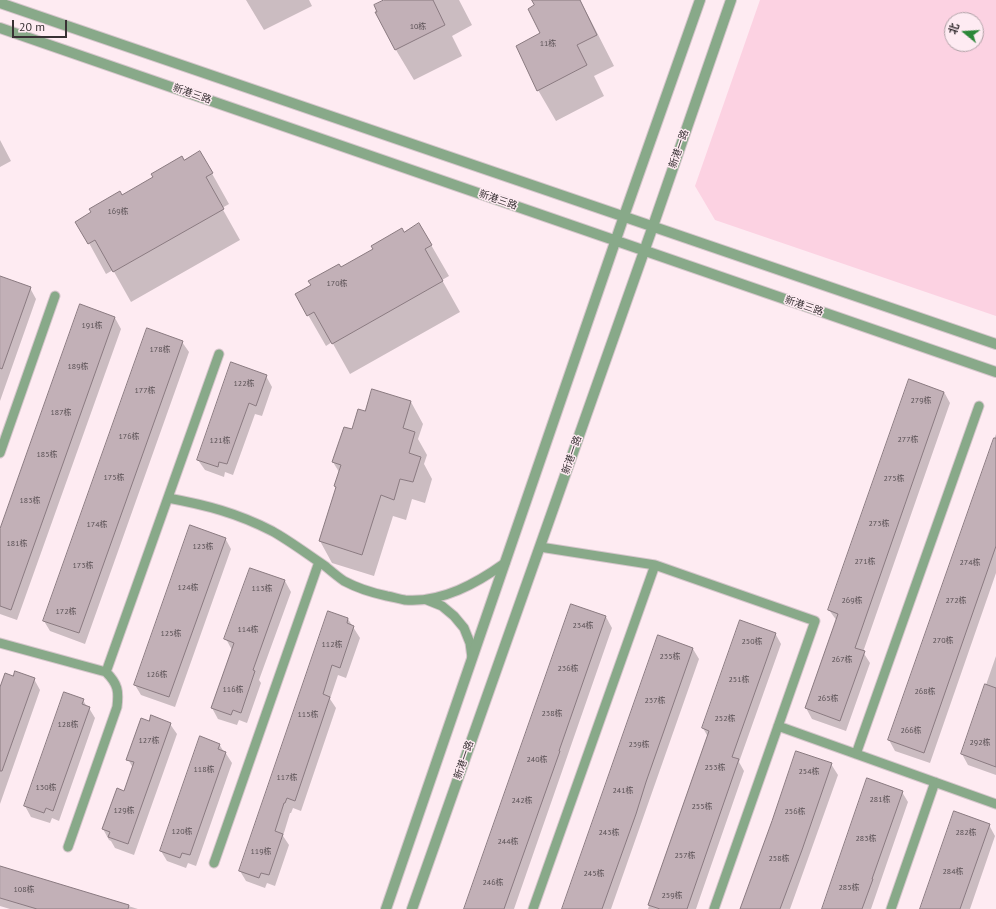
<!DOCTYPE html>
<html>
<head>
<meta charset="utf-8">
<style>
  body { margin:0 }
  #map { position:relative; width:996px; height:909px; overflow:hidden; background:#feebf2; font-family:"PT Sans","Noto Sans SC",sans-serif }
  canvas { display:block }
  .north { position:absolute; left:944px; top:12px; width:40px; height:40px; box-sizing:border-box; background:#feebf2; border:1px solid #afa1a6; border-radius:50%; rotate:288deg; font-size:11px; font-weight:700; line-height:16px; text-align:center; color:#383134 }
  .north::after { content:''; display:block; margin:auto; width:14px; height:18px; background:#2c8738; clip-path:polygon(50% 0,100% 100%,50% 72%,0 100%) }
  .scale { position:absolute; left:12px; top:20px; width:55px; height:18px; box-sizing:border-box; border:2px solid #383134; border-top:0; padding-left:5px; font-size:12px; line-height:14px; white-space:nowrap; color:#383134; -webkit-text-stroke:3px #feebf2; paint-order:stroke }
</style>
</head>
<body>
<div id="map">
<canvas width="996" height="909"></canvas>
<div class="north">北</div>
<div class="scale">20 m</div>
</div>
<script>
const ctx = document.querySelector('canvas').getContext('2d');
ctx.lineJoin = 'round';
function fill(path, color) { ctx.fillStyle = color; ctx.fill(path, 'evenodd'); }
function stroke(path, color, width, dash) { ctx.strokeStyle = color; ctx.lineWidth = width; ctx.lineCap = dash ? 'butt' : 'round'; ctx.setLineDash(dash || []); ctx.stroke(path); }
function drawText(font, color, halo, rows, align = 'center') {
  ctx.font = font + ' "PT Sans","Noto Sans SC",sans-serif'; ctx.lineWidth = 3; ctx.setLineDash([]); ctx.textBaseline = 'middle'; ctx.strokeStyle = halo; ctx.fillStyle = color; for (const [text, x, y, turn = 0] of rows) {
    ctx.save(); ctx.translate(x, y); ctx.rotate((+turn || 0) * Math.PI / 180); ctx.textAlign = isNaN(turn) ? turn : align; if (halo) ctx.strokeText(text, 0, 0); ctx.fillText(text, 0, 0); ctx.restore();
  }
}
fill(new Path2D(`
  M760,0H996V316L715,220L695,186ZM952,20H976V44H952Z`), '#fcd2e2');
fill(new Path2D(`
  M246,0H309L312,6L264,30Z
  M386,0H459L472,25L452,36L462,56L414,80L396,50L377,13Z
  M545,0H580L589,17L614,66L594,76L604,96L556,121L538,90L541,33Z
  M0,140L11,161L0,167Z
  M200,152L229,204L222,208L240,240L131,302L113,270L106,274L89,243L122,196Z
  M419,224L449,276L442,280L460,312L350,374L332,342L326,346L296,294Z
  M0,277L30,288L36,299L0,401Z
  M80,306L115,318L121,329L17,620L0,614V531Z
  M182,342L189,352L85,644L50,631L44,621Z
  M266,376L272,387L262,416L255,414L233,475L225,472L224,477L205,470L198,460Z
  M373,390L411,402L423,424L418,439L427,455L424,464L432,479L425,503L412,499L406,520L393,516L374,576L332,563L320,541L336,489L335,486L339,472L333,462L352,430L366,412Z
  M944,392L950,403L863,652L870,663L846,731L812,719L806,708L837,621L829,610Z
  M996,434V573L930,763L895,751L889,740Z
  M225,538L231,549L175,707L141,695L135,685Z
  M250,569L285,581L291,592L259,680L261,683L247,723L239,720L237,725L218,719L212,708L232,650L226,639Z
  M571,605L606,617L612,628L514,909H465Z
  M348,619L360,638L346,678L338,675L330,699L336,708L301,811L293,808L291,813H290L283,836L289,845L275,886L267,883L265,888L246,881L240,871Z
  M775,633L781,644L739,762L744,771L696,909H648L708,737L703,728Z
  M693,649L699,659L611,909H563Z
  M996,656V775L968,765L962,754Z
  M13,678L34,679L40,690L0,804V690Z
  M83,700L87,707L89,708L95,718L59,821L52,818L50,823L31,817L25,806Z
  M150,722L170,724L177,734L134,855L115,848L111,841L109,840L103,829L125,792L133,768L128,759Z
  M219,744L224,752H225L232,763L196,866L188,863L186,868L167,861L161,851Z
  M831,764L838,775L790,909H741Z
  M902,792L908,802L871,909H823Z
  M989,825L995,836L970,909H921Z
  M0,867L138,909H10L0,906Z`), '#0003');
const building = new Path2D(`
  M384,0H433L445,25L395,50L375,12H377L374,5Z
  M532,0H580L597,35L577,45L587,65L537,91L516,46L540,33L528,9L534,5Z
  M200,151L213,173L206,177L224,209L113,272L95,240L88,244L75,222L91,212L89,209L120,191L122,195L153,177L151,174L182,156L184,160Z
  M419,223L432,245L425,249L443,281L332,344L314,312L307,316L295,294L311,285L308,281L339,264L341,267L373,249L371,246L402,228L404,232Z
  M0,276L31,287L2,369L0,368Z
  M80,304L115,317L11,610L0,606V529Z
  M147,328L183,341L79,633L43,621Z
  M231,362L267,375L256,406L249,403L227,464L219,462L218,467L197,460Z
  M909,379L944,392L855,648L865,651L840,721L805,708L838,614L828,610Z
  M372,389L411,401L403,428L415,432L409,453L421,457L413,482L400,479L394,500L381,495L362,555L319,541L336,487L334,486L341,465L332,462L344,427L352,429L358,409L365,411Z
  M994,438H996V546L924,753L888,740Z
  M190,525L226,538L169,697L134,685Z
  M250,568L285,580L253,670L255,671L241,713L233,710L231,715L211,708L234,643L224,639Z
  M571,604L606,616L559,751H560L504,909H464Z
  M328,611L348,618L347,623L354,626L340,668L332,665L323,694L330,697L295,801L287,798L285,803H284L275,831L283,834L269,875L261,873L259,878L239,871Z
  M740,620L776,633L732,757L739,759L687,909H660L648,905L709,731L702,728Z
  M658,635L693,648L646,782L636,814L602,909H562Z
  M15,671L35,678L2,771H0V687L5,673L13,676Z
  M985,684L996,688V767L961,754Z
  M64,692L84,699L82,704L90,707L53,811L46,808L44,813L24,806Z
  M151,715L171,723L128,844L108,837L110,832L102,829L117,788L124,791L134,762L126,760L141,718L149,721Z
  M200,736L220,744L218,749L226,752L190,855L182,853L180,858L160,851Z
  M796,751L832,763L802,850L780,909H740L772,821Z
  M867,778L903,791L872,879H873L862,909H822Z
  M954,811L990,824L960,909H920Z
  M0,866L129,905L128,909H37L0,898Z`);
fill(building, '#c2b0b7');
stroke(building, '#8a7a80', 1);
const service = new Path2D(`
  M0,453L55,296
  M168,498C206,505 237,513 272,531C290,541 307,554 325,566C331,571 338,577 344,581C357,588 373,593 387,596C393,597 399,599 405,600C442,603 477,583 505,563
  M540,547L655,565L815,621L714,909
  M427,600L442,606L454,616L464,628L470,643L472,658
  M0,643L106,672L219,354
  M778,726L996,804
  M856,754L979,406
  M68,847L117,707C119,691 118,684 106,672
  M214,863L319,562
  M533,909L655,565
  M891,909L935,782`);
const tertiary = new Path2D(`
  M0,3L996,344
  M0,28L996,372
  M386,909L624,216L700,0
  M412,909L653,226L731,0`);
stroke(service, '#d6c6cc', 11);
stroke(tertiary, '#d6c6cc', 12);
stroke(service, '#88a989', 9);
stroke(tertiary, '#88a989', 10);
drawText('8px', '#5a5155', null, [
  ["10栋",418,27],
  ["11栋",548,44],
  ["169栋",118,212],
  ["170栋",337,284],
  ["191栋",92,326],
  ["178栋",160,350],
  ["189栋",78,367],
  ["122栋",244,384],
  ["177栋",145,391],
  ["279栋",921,401],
  ["187栋",61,413],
  ["176栋",129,437],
  ["277栋",908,440],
  ["121栋",220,441],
  ["185栋",47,455],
  ["175栋",114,478],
  ["275栋",894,479],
  ["183栋",30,501],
  ["273栋",879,524],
  ["174栋",97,525],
  ["181栋",17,544],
  ["123栋",203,547],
  ["271栋",865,562],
  ["274栋",970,563],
  ["173栋",83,566],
  ["124栋",188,588],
  ["113栋",262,589],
  ["269栋",852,601],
  ["272栋",956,601],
  ["172栋",66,612],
  ["234栋",583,626],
  ["114栋",248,630],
  ["125栋",171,634],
  ["270栋",943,641],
  ["250栋",752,642],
  ["112栋",332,645],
  ["235栋",670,657],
  ["267栋",842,660],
  ["236栋",568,669],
  ["126栋",157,675],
  ["251栋",739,680],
  ["116栋",233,690],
  ["268栋",925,692],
  ["265栋",828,699],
  ["237栋",655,701],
  ["238栋",552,714],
  ["115栋",308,715],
  ["252栋",725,719],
  ["128栋",68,725],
  ["266栋",911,731],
  ["127栋",149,741],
  ["292栋",980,743],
  ["239栋",639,745],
  ["240栋",537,760],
  ["253栋",715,768],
  ["118栋",204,770],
  ["254栋",809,772],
  ["117栋",287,778],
  ["130栋",46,788],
  ["241栋",623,791],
  ["281栋",880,800],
  ["242栋",522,801],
  ["255栋",702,807],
  ["129栋",124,811],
  ["256栋",795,812],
  ["120栋",182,832],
  ["243栋",609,833],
  ["282栋",966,833],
  ["283栋",866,839],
  ["244栋",508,842],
  ["119栋",261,852],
  ["257栋",685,856],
  ["258栋",779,859],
  ["284栋",953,872],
  ["245栋",594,874],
  ["246栋",493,883],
  ["285栋",849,888],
  ["108栋",24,890],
  ["259栋",672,896]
]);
drawText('10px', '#383134', '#feebf2', [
  ["新港三路",192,94,19],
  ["新港一路",679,149,-71],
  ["新港三路",498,200,19],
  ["新港三路",804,306,19],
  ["新港一路",572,455,-71],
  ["新港一路",464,760,-71]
]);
</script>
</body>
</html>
